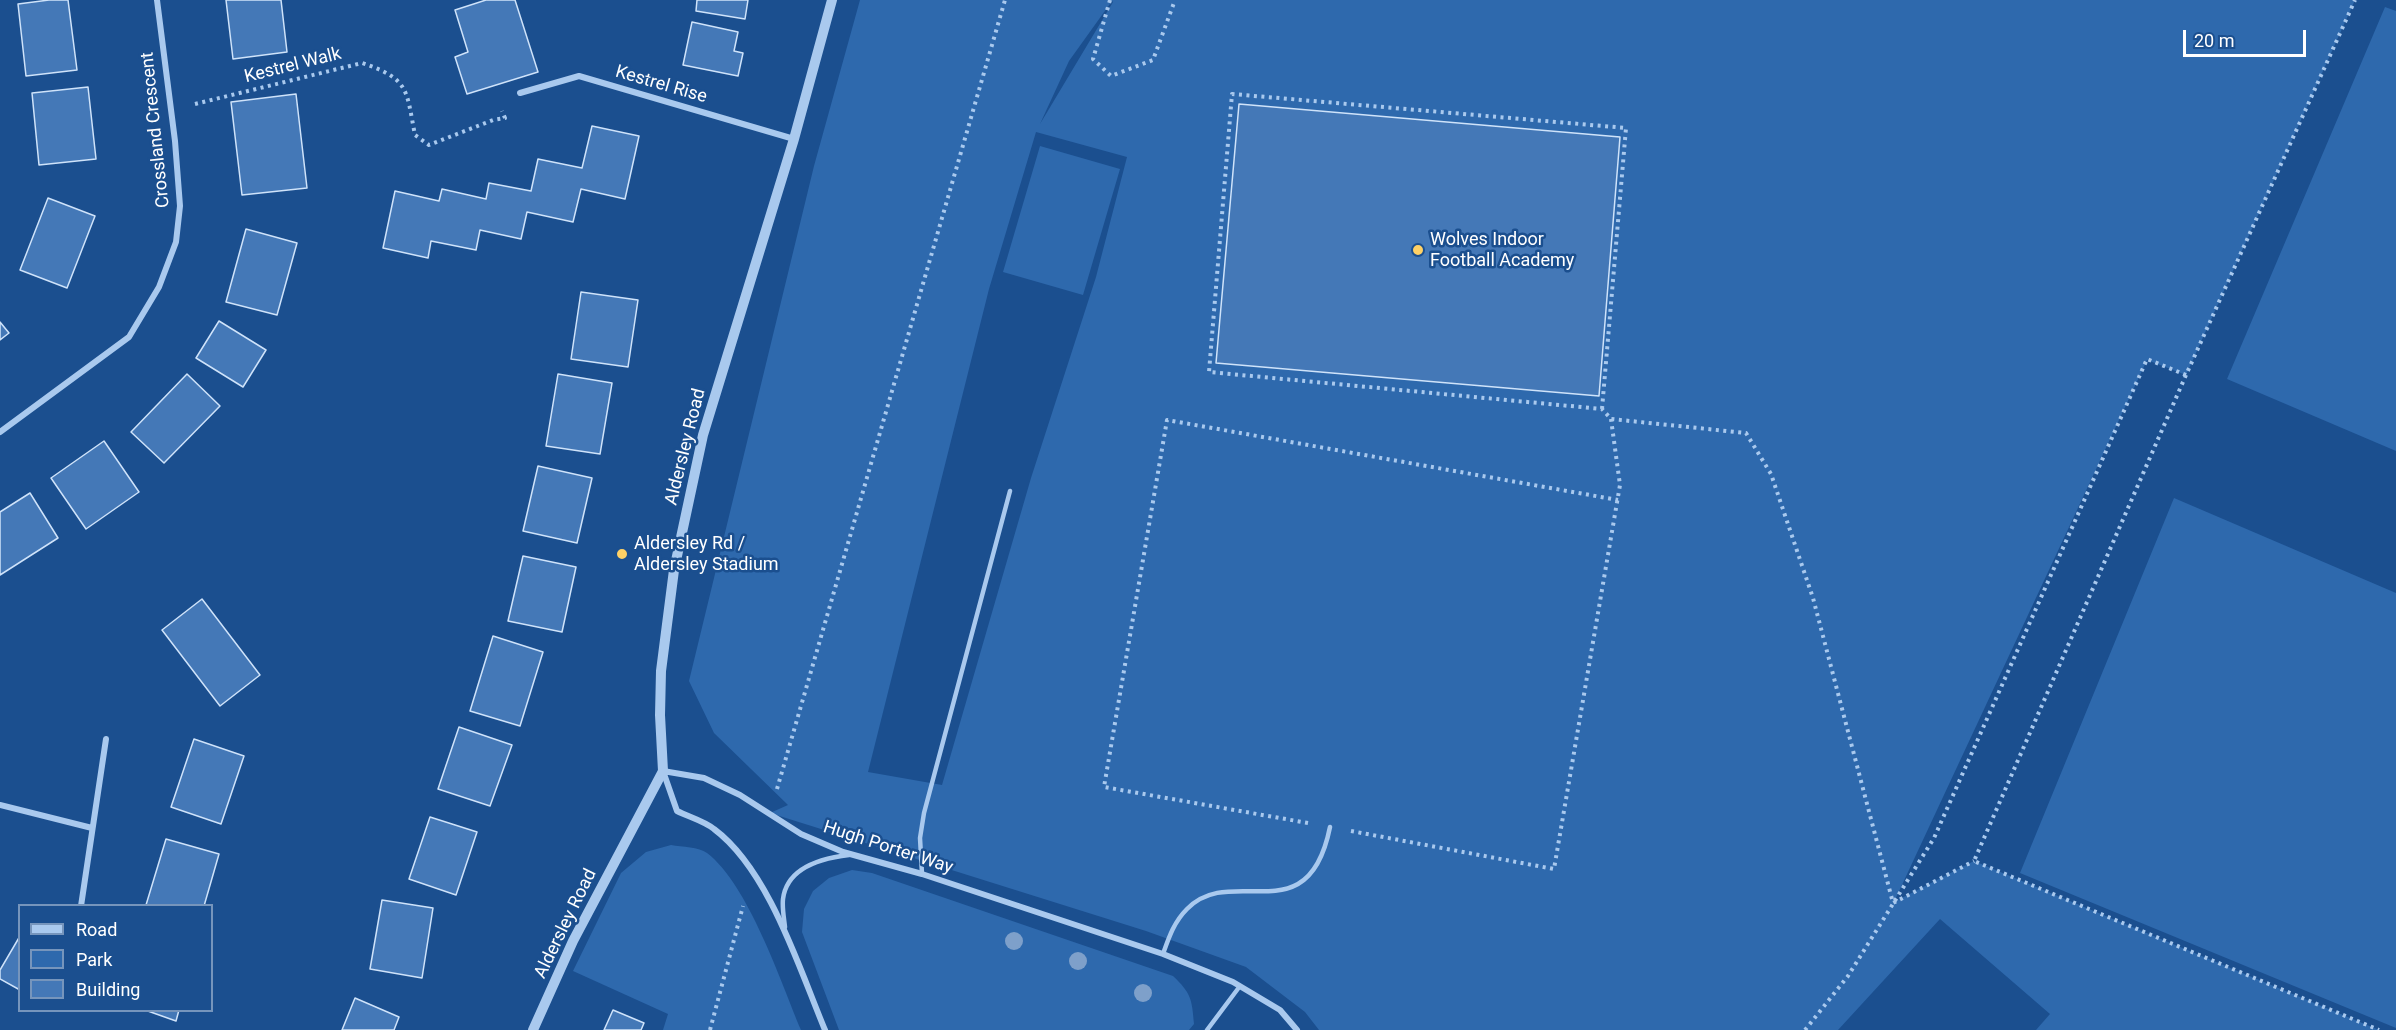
<!DOCTYPE html>
<html>
<head>
<meta charset="utf-8">
<style>
  body { margin:0 }
  #map { position:relative; width:2396px; height:1030px; overflow:hidden; background:#1b4f8f; font-family:Roboto,sans-serif }
  canvas { display:block }
  .legend { position:absolute; left:18px; top:904px; width:195px; height:108px; box-sizing:border-box; background:#1b4f8f; border:2px solid #7695bc; margin:0; padding:8px 10px; list-style:none; font-size:18px; color:#fff }
  .legend li { display:flex; align-items:center; gap:12px; height:30px }
  .legend b { width:30px; border:2px solid #7695bc }
  .scale { position:absolute; left:2183px; top:30px; width:123px; height:27px; box-sizing:border-box; border:3px solid #fff; border-top:0; padding-left:8px; font-size:18px; line-height:21px; white-space:nowrap; color:#fff; -webkit-text-stroke:4px #1b4f8f; paint-order:stroke }
</style>
</head>
<body>
<div id="map">
<canvas width="2396" height="1030"></canvas>
<ul class="legend">
<li><b style="height:8px;background:#a9c9ee"></b>Road</li>
<li><b style="height:16px;background:#2e69ad"></b>Park</li>
<li><b style="height:16px;background:#4478b7"></b>Building</li>
</ul>
<div class="scale">20 m</div>
</div>
<script>
const ctx = document.querySelector('canvas').getContext('2d');
ctx.lineJoin = 'round';
function fill(path, color) { ctx.fillStyle = color; ctx.fill(path, 'evenodd'); }
function stroke(path, color, width, dash) { ctx.strokeStyle = color; ctx.lineWidth = width; ctx.lineCap = dash ? 'butt' : 'round'; ctx.setLineDash(dash || []); ctx.stroke(path); }
function drawText(font, color, halo, rows, align = 'center') {
  ctx.font = font + ' Roboto,sans-serif'; ctx.lineWidth = 5; ctx.setLineDash([]); ctx.textBaseline = 'middle'; ctx.strokeStyle = halo; ctx.fillStyle = color; for (const [text, x, y, turn = 0] of rows) {
    ctx.save(); ctx.translate(x, y); ctx.rotate((+turn || 0) * Math.PI / 180); ctx.textAlign = isNaN(turn) ? turn : align; if (halo) ctx.strokeText(text, 0, 0); ctx.fillText(text, 0, 0); ctx.restore();
  }
}
fill(new Path2D(`
  M860,0H2355L2186,375L2147,360L1894,902L1974,861L2379,1030H2036L2050,1014L1940,919L1838,1030H1319L1305,1012L1246,967L1146,931L770,813L788,805L714,733L689,681L814,166ZM1112,1L1113,2L1040,124L1069,61ZM1036,132L1127,157L1096,277L1031,478L942,785L868,772L989,289Z
  M2385,7L2396,11V451L2227,379Z
  M1040,146L1120,169L1083,295L1003,272Z
  M2174,498L2396,593V1028L2020,873Z
  M671,845C682,847 699,847 707,853C748,884 781,982 801,1030H663L668,1014L573,971L621,873L646,852Z
  M852,870L872,873L1173,976C1191,993 1192,999 1194,1024L1189,1030H839L802,932L804,909L813,891L829,878Z`), '#2e69ad');
const building = new Path2D(`
  M49,0H68L77,70L26,76L18,4Z
  M226,0H281L287,52L233,59Z
  M486,0H515L538,72L467,94L455,57L468,52L455,10Z
  M697,0H748L745,19L696,11Z
  M692,22L738,32L734,51L743,53L738,76L683,65Z
  M88,87L96,159L39,165L32,93Z
  M296,94L307,188L242,195L231,102Z
  M1239,104L1620,137L1599,396L1216,363Z
  M592,126L639,136L625,199L581,189L573,222L527,212L521,239L480,230L476,250L431,241L428,258L383,248L395,191L439,201L442,189L486,199L489,183L531,191L538,159L582,168Z
  M48,198L95,216L67,288L20,270Z
  M246,229L297,243L277,315L226,302Z
  M581,292L638,300L628,367L571,359Z
  M219,321L266,350L243,387L196,358Z
  M0,322L9,333L0,340Z
  M187,374L220,406L164,463L131,432Z
  M558,374L612,383L600,454L546,446Z
  M104,441L139,492L86,529L51,478Z
  M538,466L592,478L577,543L523,531Z
  M30,493L58,538L0,575V512Z
  M523,556L576,567L562,632L508,621Z
  M202,599L260,675L220,706L162,630Z
  M493,636L543,652L520,726L470,711Z
  M459,727L512,745L490,806L438,789Z
  M194,739L244,756L221,824L171,807Z
  M430,817L477,832L456,895L409,879Z
  M166,839L219,854L204,906L146,905Z
  M382,900L433,908L422,978L370,969Z
  M20,936V990L0,979V970Z
  M355,998L399,1017L394,1030H342Z
  M145,1010H179L176,1021Z
  M613,1010L644,1023L641,1030H604Z`);
fill(building, '#4478b7');
stroke(building, '#cfe3fa', 1.5);
stroke(new Path2D(`
  M1110,0L1093,59L1111,76L1153,60L1175,0
  M195,104L362,63C410,79 406,90 415,135L429,145L493,120L505,118L502,111
  M2186,375L1974,861L2379,1030
  M1602,409L1626,128L1232,94L1209,372L1602,409L1611,419L1746,433L1771,474L1813,598L1893,903L1974,861
  M777,789L1005,0
  M1308,823L1104,787L1167,420L1618,500
  M1351,831L1554,869L1620,485L1611,419
  M710,1030L743,906
  M1805,1030L1848,976L1934,838L2147,359L2186,375L2355,0`), '#a9c9ee', 4, [3, 4.5]);
stroke(new Path2D(`
  M922,874L920,838L924,813L1010,491
  M785,927C784,918 782,908 783,899C787,867 823,858 849,855
  M1163,954C1169,937 1174,922 1187,909C1233,862 1308,936 1330,827
  M1207,1030L1240,986`), '#a9c9ee', 4.5);
stroke(new Path2D(`
  M520,93L579,76L794,139
  M0,432L129,337L159,287L176,242L180,206L175,141L157,0
  M0,805L92,828
  M81,906L106,739
  M825,1030C799,968 769,870 714,829C704,821 689,817 677,811L663,771L704,778L740,795L801,834L843,852L922,874L1163,954L1233,982L1280,1010L1297,1030`), '#a9c9ee', 6);
stroke(new Path2D(`
  M533,1030L573,941L663,771L660,715L661,671L674,570L703,435L794,139L832,0`), '#a9c9ee', 10);
ctx.fillStyle = '#7ea0ca';
for (const [x, y] of [
  [1014,941],
  [1078,961],
  [1143,993]
]) { ctx.beginPath(); ctx.arc(x, y, 9, 0, 2 * Math.PI); ctx.fill(); }
for (const [x, y, r, color] of [
  [1418,250,6,"#ffd166"],
  [622,554,6,"#ffd166"]
]) { const dot = new Path2D(); dot.arc(x, y, r, 0, 2 * Math.PI); ctx.fillStyle = color; ctx.fill(dot); stroke(dot, '#1b4f8f', 2); }
drawText('18px', '#fff', '#1b4f8f', [
  ["Kestrel Walk",293,66,-14],
  ["Kestrel Rise",661,85,16],
  ["Crossland Crescent",156,130,-96],
  ["Aldersley Road",686,447,-76],
  ["Hugh Porter Way",888,848,18],
  ["Aldersley Road",566,924,-64]
]);
drawText('18px', '#fff', '#1b4f8f', [
  ["Wolves Indoor",1430,240],
  ["Football Academy",1430,261],
  ["Aldersley Rd /",634,544],
  ["Aldersley Stadium",634,565]
], 'left');
</script>
</body>
</html>
